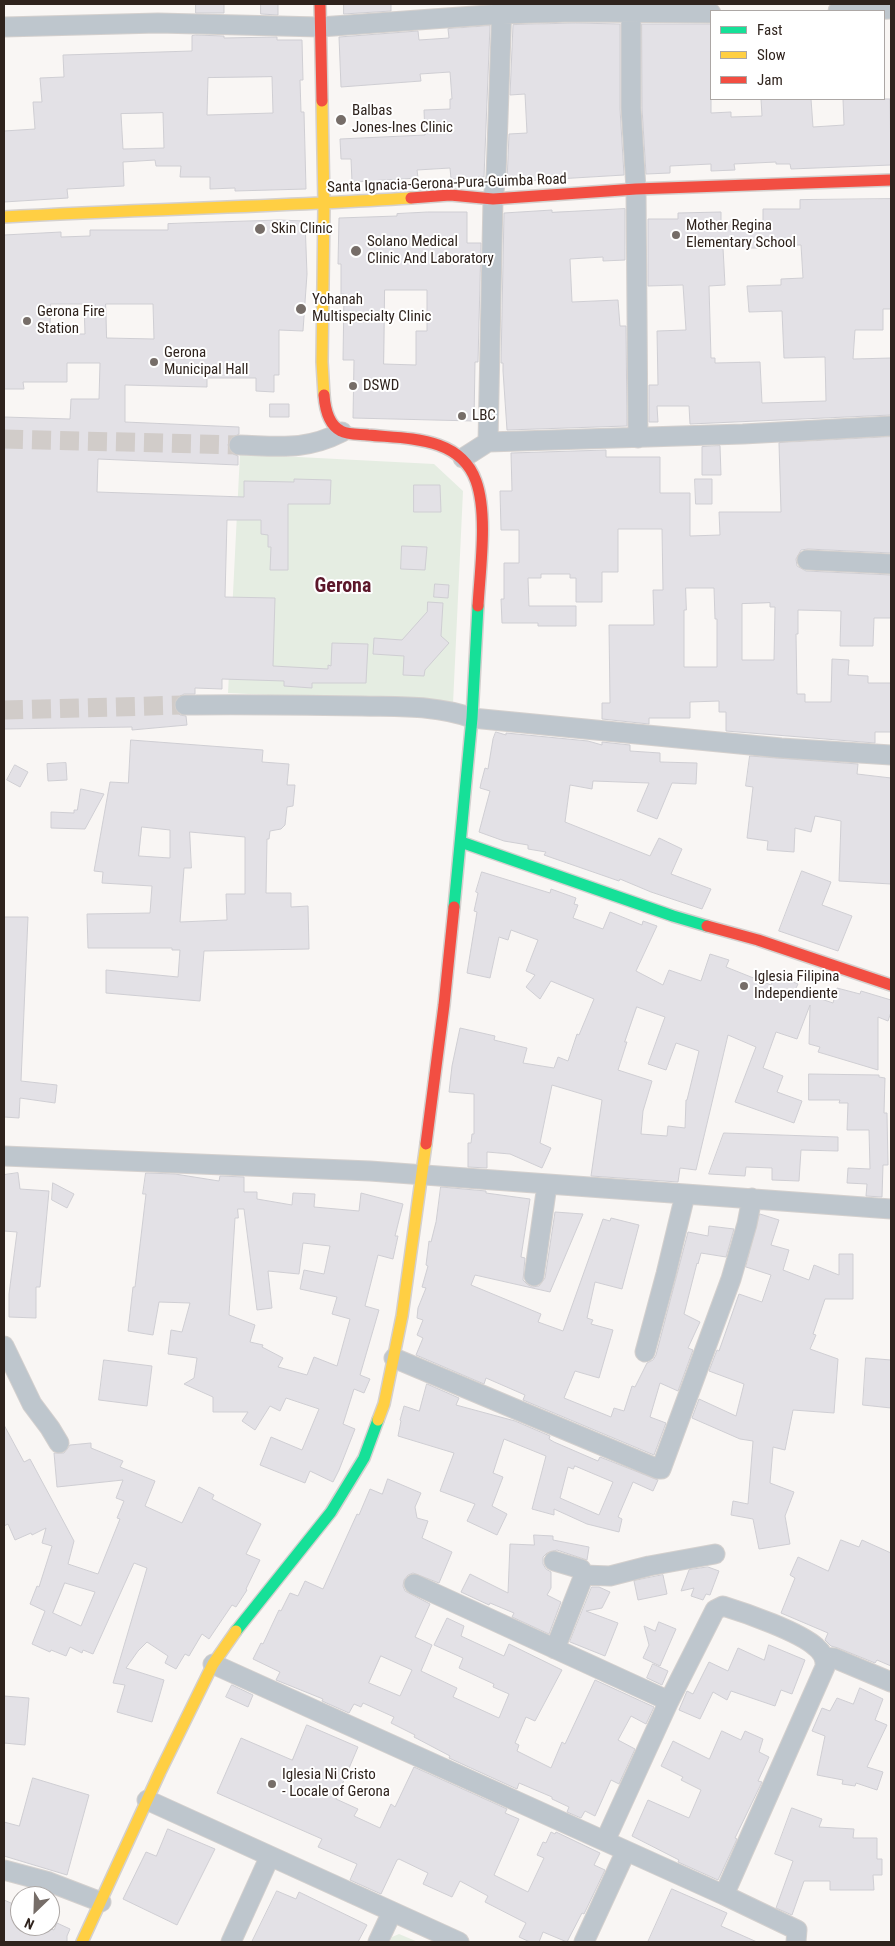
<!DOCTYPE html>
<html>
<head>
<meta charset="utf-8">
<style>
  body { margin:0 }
  #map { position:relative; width:895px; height:1946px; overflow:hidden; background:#f9f6f4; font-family:"Roboto Condensed",sans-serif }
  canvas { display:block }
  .frame { position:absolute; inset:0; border:5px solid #2f231d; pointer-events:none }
  .legend { position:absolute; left:710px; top:10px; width:175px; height:90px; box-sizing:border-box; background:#fff; border:1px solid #aca7a5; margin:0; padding:6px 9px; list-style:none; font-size:15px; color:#2f231d }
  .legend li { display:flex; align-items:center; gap:10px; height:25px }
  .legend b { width:25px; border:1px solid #aca7a5 }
  .north { position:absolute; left:10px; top:1886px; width:50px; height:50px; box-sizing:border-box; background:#fff; border:1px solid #aca7a5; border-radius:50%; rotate:204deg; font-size:14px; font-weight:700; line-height:20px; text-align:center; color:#2f231d }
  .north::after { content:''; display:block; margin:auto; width:18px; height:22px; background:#766d68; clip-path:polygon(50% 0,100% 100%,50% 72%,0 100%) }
</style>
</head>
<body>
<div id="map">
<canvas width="895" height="1946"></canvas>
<div class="frame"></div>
<ul class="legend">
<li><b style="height:6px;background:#16e098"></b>Fast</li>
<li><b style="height:6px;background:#ffcf43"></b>Slow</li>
<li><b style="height:6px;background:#f24e42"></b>Jam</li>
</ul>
<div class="north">N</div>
</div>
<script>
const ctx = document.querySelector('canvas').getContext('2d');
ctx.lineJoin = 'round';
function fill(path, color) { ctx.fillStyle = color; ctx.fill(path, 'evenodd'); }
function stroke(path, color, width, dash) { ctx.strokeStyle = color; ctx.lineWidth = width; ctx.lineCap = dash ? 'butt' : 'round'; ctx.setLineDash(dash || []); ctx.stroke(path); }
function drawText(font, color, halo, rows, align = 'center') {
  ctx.font = font + ' "Roboto Condensed",sans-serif'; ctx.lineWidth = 4; ctx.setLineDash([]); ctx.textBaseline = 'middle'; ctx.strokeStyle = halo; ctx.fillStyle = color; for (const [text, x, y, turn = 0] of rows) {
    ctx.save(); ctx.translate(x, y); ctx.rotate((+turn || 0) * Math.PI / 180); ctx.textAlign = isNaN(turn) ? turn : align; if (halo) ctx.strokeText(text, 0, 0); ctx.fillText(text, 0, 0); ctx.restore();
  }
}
fill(new Path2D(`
  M240,454L434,464L463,491L453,704L228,693Z
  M399,1934L418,1942H390L392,1937Z`), '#e5ede2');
const building = new Path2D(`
  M196,4H224V13H196Z
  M261,4H278V15L261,14Z
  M344,4H391V11L344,14Z
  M576,23L620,24V109L624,175L507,182L509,134L527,133L525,94L510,95L513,25Z
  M642,24H711V113L731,112V117L762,116L761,99H811L813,127L844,125L843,99H890L891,165L791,169L790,164H776V162L734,164L735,170L711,171V164L670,166V173L646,174L642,108Z
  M490,26L484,177L451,179L450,168L417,170L418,178L352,182L351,159H341L340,139L425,135L424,110L450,109V99H452L450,72L420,74L421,81L341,87L339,37L418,31L419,40L449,38L448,29Z
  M196,35L224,36V38L277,37V40H302L303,80H300L301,112H304L306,189L235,191V188L210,189V177H180L181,166H156L155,160L123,162L124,186L67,189L68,198L4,202V131L35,129L33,102H42L40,78L64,77L63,55L192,51V36ZM272,77L273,113L207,115L208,78ZM163,113L164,148L123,149L121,114Z
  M891,199V309H883V330H855L853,359L891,358V415L690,424L689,406H657L658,422H649V385H658L657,331L686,330L683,285L648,286V219H678V213L721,212V222L763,221V209H800V200ZM759,245H801L803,278L781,279V285L747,286L749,312L782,311L784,358L825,357L826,401L762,403L760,362L715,363V358H711L709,286L725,285L723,248H759Z
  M625,209V260L603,261V257L570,259L572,302L618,300L620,326H626L627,426L507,430L503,371V363H501L504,213L552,210V212Z
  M428,212H467V243H481L478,362H475L474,421L353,418L354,360H343L344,294H341V264H338L339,218L397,216V214ZM385,290H427V331H416V365L384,364Z
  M279,220L305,221L307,274L303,331L279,330V375H274V392L256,391V378H207V387L125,385V422L239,427V434L230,439L228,445L233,454L238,456V465L98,459L97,492L244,497V481L294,482V479L331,480L330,504H288V570H270L271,547H268V535L261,534V520H227L225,597L275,598L273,666L328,669V665L331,666L332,643L368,644L366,683H312V688L284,686V681L222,679V689L195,688V694H184L175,699L174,705L175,710L180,715L186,716L187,725L132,730V727L4,729V417L70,419L71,399H99L100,363H67V382H23L24,389H4V235L61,232V237L90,236V230H168V224ZM51,304H84L85,334H50ZM106,304H153L154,339L107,338Z
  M270,404H289V417H270Z
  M891,437V553L808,549L801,550L796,559L797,566L806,571L891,575V618H874L873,646H840L841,611L798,610V634H796L797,694H805V702H831L832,659L849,660L848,675L868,676V683H891V732H875V743L726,731V712H719V701L690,702V718H649V724L602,719V703H610L609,625H654L653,590H663L662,529H618V572H602V602H576V578H570V574H541V578H528L529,606H576V626H538V623H502L501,599H504V563H519V530H501L500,491H512L511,453L606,450V457H660V493H690V536L720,535L719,512H781L779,443ZM686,588H714L715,619H717V667H684V610H686ZM770,603V607H775L774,660H742V604Z
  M720,446L721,475H702V447Z
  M695,479H712V504H696Z
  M414,485H440L441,512H414Z
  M402,546L427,547L425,570L401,569Z
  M435,584L449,585L448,598L434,597Z
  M428,602L443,603L441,636L449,643L425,670L424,676L403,675L404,656L373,654L374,638L402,640L427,612Z
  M496,732L506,735V733L588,741L602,745V742L630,745V751L660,753V762L697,763L696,784L672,783L657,819L637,811L649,783L593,781L592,789L570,785L565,822L650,856L659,838L682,849L671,874L711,889L702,909L651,892L620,879L619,881L544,855L546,852L528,849V845L504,841L479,832L490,791L480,788L481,783L485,768L488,769L493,739Z
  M131,740L263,750L262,762L289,764L287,785H295L293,806L287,807L285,825L281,829L270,831L269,839H267L266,893H291V907L308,906L309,949L204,951L200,1001L106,993V970L178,977L180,950H172V948H88L87,914L150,913L152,886L102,883L103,872L94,871L110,782L128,783ZM142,827L170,830V858L139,856ZM190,832L245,837V894H226L227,920L180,922L184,868H191Z
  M750,756L858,764L857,774L891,778V884L839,881L841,821L815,816L811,832L795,828L794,852L767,850L768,841L747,838L753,787L746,786Z
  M66,763L67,780L48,781L47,764Z
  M15,765L28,772L20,787L7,780Z
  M81,789L104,794L85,829L51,828V812L74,813V810H77Z
  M802,871L831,882L822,905L852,916L838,951L779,931Z
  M482,872L550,893L551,889L576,898L574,904L578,905L573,918L603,929L610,912L642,925L643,921L657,926L636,971L663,985L669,970L701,981L710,954L729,960L726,967L771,985L775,975L798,984L795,990L833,1003L837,988L860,994L861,991L891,1000V1012L888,1021L878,1017V1070L818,1052L820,1047L809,1044L810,1005L797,1039L776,1032L763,1068L783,1076L777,1092L802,1101L794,1123L735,1102L756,1047L728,1035L696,1170L680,1168L678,1182L591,1176L602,1100L552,1085L540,1143L551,1148L542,1168L510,1154L487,1152V1168L468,1167V1143H471L472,1134H474V1094L449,1092L452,1066L460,1028L495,1036L494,1040L527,1048L523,1063L554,1068L558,1057L568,1061L577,1034L579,1035L594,999L551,981L540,999L526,987L535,975L526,971L538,940L511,930L508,940L499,937L490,978L467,973L477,912L474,911L478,893L476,892ZM637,1007L665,1017L648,1064L666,1070L676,1043L699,1051L687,1100H686L685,1128L668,1126L667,1136L641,1134L643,1111L652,1081L618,1070L627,1042H625Z
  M4,917H28L21,1081L57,1085L55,1103L20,1098L19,1118L4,1117Z
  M809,1074L879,1075V1077L885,1078L884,1113H887L888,1165H883L882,1197L866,1196L867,1184L847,1183L848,1168L870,1169L869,1130H847L848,1103H839L840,1100H809Z
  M724,1133L838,1137V1151L801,1150L799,1181L772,1180V1168L746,1167L745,1176L709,1174Z
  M18,1173L20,1189L49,1191L40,1287H36V1318L9,1317V1294L17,1232L4,1231V1175Z
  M146,1173L175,1174L219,1181L220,1176L244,1177V1192H257V1199L292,1205L293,1193L315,1194L314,1207L359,1211L361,1193L403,1204L395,1236H398L393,1259L378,1255L365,1306L379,1310L360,1375L370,1379L364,1393L354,1389L343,1424L355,1429L339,1470L333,1482L310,1471L305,1483L260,1465L271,1437L302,1450L319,1409L286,1398L280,1411L270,1406L255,1430L242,1421L248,1412H213V1397L184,1384L194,1378L197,1358L168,1354L171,1330L182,1332L190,1303L159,1302L153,1335L128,1331L133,1287H135L146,1194H143ZM238,1209H244L257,1310L272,1308L268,1271L299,1274L303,1243L330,1246L324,1274L304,1270L300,1289L337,1297L332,1314L350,1319L337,1366L314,1357L307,1375L278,1367L283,1358L262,1347L263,1345L250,1342L255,1325L229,1315L235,1218H238Z
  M53,1183L74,1194L67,1208L52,1200Z
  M441,1187L486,1191V1193L530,1199L521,1257L525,1258L523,1280L527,1284L532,1287L539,1286L545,1278L555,1212L583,1214L550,1292L475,1275L471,1285L541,1314L538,1322L563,1331L603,1219L610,1221L611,1218L639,1225L622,1289L595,1282L587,1318L593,1320L591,1324L613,1330L599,1378L575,1371L564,1398L611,1417L614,1408L624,1411L632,1386L635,1387L647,1363L653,1360L656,1355L688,1232L708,1236L709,1226L734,1229L726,1257L701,1253L698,1264L697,1263L684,1314L700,1322L688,1348L693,1350L678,1391L660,1383L650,1417L666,1423L654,1455L523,1400L525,1395L486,1378L484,1384L416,1355L423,1338L417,1335L423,1320L417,1318L418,1308L426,1288L422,1287L428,1266L426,1265L429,1241L431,1242L436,1222Z
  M760,1214L779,1220L771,1245L789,1250L783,1270L809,1280L814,1265L839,1275V1254H853V1299H825L813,1334L816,1335L810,1349L838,1359L834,1413L793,1410L785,1450L773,1447L770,1483L794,1492L785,1516L790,1544L759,1549L753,1519L731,1515L733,1501L748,1504L753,1441L740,1439L692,1418L699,1399L736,1416L744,1384L709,1371L717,1350L719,1351L739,1294L762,1302L771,1275L746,1267Z
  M866,1358L891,1360V1408L863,1405Z
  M104,1360L152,1366L147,1406L99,1400Z
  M427,1384L459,1398L456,1405L515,1421L550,1436L549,1439L554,1442L598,1461L600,1457L658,1480L653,1491L633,1482L618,1517L622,1519L619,1532L587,1524L554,1509V1515L532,1509L546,1456L504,1439L493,1473L503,1477L492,1506L507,1514L497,1535L467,1521L475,1504L440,1491L454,1453L398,1436L401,1421L400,1420L404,1406L419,1411ZM575,1466L613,1482L599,1515L560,1498L568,1467L573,1469Z
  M4,1425L24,1462L30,1459L74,1541L68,1564L98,1574L120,1519L117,1518L124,1501L116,1498L123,1480L57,1487L54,1453H64L70,1445L91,1443V1448L123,1461L120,1467L155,1481L145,1506L182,1523L199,1487L214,1495L212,1499L261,1524L246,1554L260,1560L246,1589L247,1590L236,1607L232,1605L209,1639L202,1634L189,1656L185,1654L176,1669L165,1663L168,1656L147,1642L138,1651L126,1668L164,1680L152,1722L117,1712L125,1685L113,1683L147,1568L134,1563L93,1654L83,1650L82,1653L70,1647L66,1656L51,1650L50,1652L32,1644L45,1611L30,1604L37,1586L39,1587L52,1546L42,1543L46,1528L32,1535L31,1533L15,1540L8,1524L4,1526ZM65,1583L95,1592L81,1626L53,1613Z
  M388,1479L421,1493L415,1507L417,1518L428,1521L422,1538L452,1552L439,1583L413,1573L408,1575L404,1580L403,1586L405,1591L430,1604L415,1637L432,1645L421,1671L457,1688L453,1697L499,1718L509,1694L493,1687L494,1684L459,1668L463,1658L434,1645L447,1618L464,1626L461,1636L504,1656L509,1644L562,1670L535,1721L526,1717L515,1743L519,1745L517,1751L551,1768L562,1742L565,1744L595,1680L654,1707L646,1724L631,1716L618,1740L635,1749L619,1784L611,1780L595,1816L585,1811L581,1818L567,1812L569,1807L552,1799V1797L519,1783L517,1789L449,1758L450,1756L414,1737L415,1735L391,1723L394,1717L363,1703L361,1707L354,1704L349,1713L322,1701L323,1699L276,1680L280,1672L253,1659L261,1643L263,1644L279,1610L281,1611L290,1593L298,1596L305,1581L323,1589L357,1514L359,1515L370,1489L382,1494ZM381,1656L412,1670L400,1696L369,1683Z
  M534,1535L553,1536V1540L589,1547L587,1560L557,1550L547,1553L543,1557V1564L546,1569L551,1572V1588L547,1595L561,1602L549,1634L512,1617L514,1613L490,1603L489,1605L461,1592L470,1574L508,1593L510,1544L534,1545Z
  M841,1540L859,1547L862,1540L891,1553V1666L877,1660L875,1663L838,1648L831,1646L825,1640L828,1633L781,1613L795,1578L790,1575L798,1557L828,1571Z
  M708,1567L719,1571L710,1595L706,1594L703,1600L691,1596L694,1588L681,1591L689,1570Z
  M663,1575L667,1594L638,1600L634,1581Z
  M592,1587H599L610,1592L602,1608L586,1611L618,1623L605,1656L570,1642Z
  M659,1622L676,1629L660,1666L643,1658L649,1645L644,1626L655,1631Z
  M769,1645L805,1660L792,1694L781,1690L775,1706L731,1691L727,1700L713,1692L700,1719L679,1710L687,1691L693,1694L709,1662L728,1671L738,1648L764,1660Z
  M653,1664L668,1671L662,1685L647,1678Z
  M232,1685L253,1695L248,1707L226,1697Z
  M860,1688L883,1699L875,1720L887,1725L867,1767L883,1772L877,1790L856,1783L855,1786L842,1784L843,1780L817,1775L825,1736L812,1731L822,1708L830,1711L837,1698L853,1704Z
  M4,1696L29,1698L25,1745L4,1743Z
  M307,1725L358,1747L336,1799L358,1809L354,1816L380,1828L391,1804L395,1807L414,1767L507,1809L505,1813L519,1819L494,1875L528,1892L544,1858L537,1855L543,1842L546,1843L551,1832L555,1834L556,1832L600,1853L594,1865L605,1870L584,1914L582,1913L567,1942L543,1932L539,1942H530L519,1937L526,1923L485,1902L488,1896L460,1881L452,1897L423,1884L428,1873L399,1859L397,1860L381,1894L350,1880L357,1864L318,1847L322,1839L217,1793L241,1738L292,1760Z
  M722,1731L741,1740L745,1731L763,1739L759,1752L769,1757L758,1781L762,1782L735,1838L737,1839L718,1880L678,1862L679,1860L632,1836L648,1800L689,1818L701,1790L681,1780L683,1777L661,1766L673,1741L709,1759Z
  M33,1778L89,1795L67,1875L4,1856V1822L19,1826Z
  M792,1808L822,1819L819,1827L854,1829L853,1838H877V1859H882V1875H873L874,1890H830V1881H804L792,1915L776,1908L793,1861L775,1854Z
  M168,1829L215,1849L177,1925L123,1899L146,1852L156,1856Z
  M672,1889L727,1913L721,1926L757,1942H648Z
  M277,1891L296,1899L299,1892L367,1925L358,1942H252Z
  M4,1900L20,1907V1926H43L54,1930L57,1923L70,1929L67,1936V1942H4Z`);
fill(building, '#e3e1e6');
stroke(building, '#cfced3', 1);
stroke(new Path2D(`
  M4,439L239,445
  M4,710L185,705`), '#d1ccc9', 19, [19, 9]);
const street = new Path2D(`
  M631,4V108L636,189L638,438
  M838,11L891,9
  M4,27L158,23L320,27L502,14L573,12L711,13
  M488,442L493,199L496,176L502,4
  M239,445C279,446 305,451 342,432
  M463,458L488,442L743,434L891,426
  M807,560L891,564
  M185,705C244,704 303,705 362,706C399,707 436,705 472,718L781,748L891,755
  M4,1156L370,1171L891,1209
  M534,1276L547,1185
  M4,1346L32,1404L50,1428L59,1443
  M645,1352L666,1274L685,1195
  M394,1358L658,1469H661L731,1279L747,1224L752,1198
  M554,1561L581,1569L584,1575L555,1649
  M584,1575L610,1576L649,1566L715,1554
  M414,1584L669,1701
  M824,1657L834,1658L891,1682
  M213,1664L724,1895L797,1930L796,1942
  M147,1800L459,1942
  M605,1841L669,1701L715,1610L723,1606C746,1613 800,1632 816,1647C822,1652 826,1659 825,1667L724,1895
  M4,1870L49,1882L101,1902
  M231,1942L270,1856
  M378,1942L392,1912
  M584,1942L626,1851`);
const fast = new Path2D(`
  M461,842L673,916L707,926
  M454,907L472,718L478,606
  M236,1631L331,1512L364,1458L378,1420`);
const slow = new Path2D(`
  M322,101L324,204L322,362L324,395
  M4,217C139,209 275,207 411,198
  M378,1420L384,1404L402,1316L426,1144
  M82,1942L160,1772L213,1664L236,1631`);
const jam = new Path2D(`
  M320,4L322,101
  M411,198L450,195L493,199L636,189L891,180
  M324,395C325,408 329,425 341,431C348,435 361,434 368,435C407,439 460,436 476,481C488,514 480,570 478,606
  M707,926L758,940L891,985
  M426,1144L444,1005L454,907`);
stroke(street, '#d4d0ce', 21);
stroke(fast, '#d4d0ce', 14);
stroke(slow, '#d4d0ce', 14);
stroke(jam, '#d4d0ce', 14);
stroke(street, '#bec6cd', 19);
stroke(fast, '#16e098', 11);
stroke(slow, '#ffcf43', 11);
stroke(jam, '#f24e42', 11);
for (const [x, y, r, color] of [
  [341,120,6,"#766d68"],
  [260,229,6,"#766d68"],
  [676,235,5,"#766d68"],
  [356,251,6,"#766d68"],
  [301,309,6,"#766d68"],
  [27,321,5,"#766d68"],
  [154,362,5,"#766d68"],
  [353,386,5,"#766d68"],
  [462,416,5,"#766d68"],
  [744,986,5,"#766d68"],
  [272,1784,5,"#766d68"]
]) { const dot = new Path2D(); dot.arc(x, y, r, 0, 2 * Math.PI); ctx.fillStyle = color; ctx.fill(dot); stroke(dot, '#fff', 2); }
drawText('15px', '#2f231d', '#fff', [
  ["Balbas",352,111],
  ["Jones-Ines Clinic",352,128],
  ["Mother Regina",686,226],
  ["Elementary School",686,243],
  ["Skin Clinic",271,229],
  ["Solano Medical",367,242],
  ["Clinic And Laboratory",367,259],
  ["Yohanah",312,300],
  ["Multispecialty Clinic",312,317],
  ["Gerona Fire",37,312],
  ["Station",37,329],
  ["Gerona",164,353],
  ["Municipal Hall",164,370],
  ["DSWD",363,386],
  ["LBC",472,416],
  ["Iglesia Filipina",754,977],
  ["Independiente",754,994],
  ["Iglesia Ni Cristo",282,1775],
  ["- Locale of Gerona",282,1792]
], 'left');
drawText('15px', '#2f231d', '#fff', [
  ["Santa Ignacia-Gerona-Pura-Guimba Road",447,184,-2]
]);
drawText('bold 20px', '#5c172a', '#fff', [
  ["Gerona",343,587]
]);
</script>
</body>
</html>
